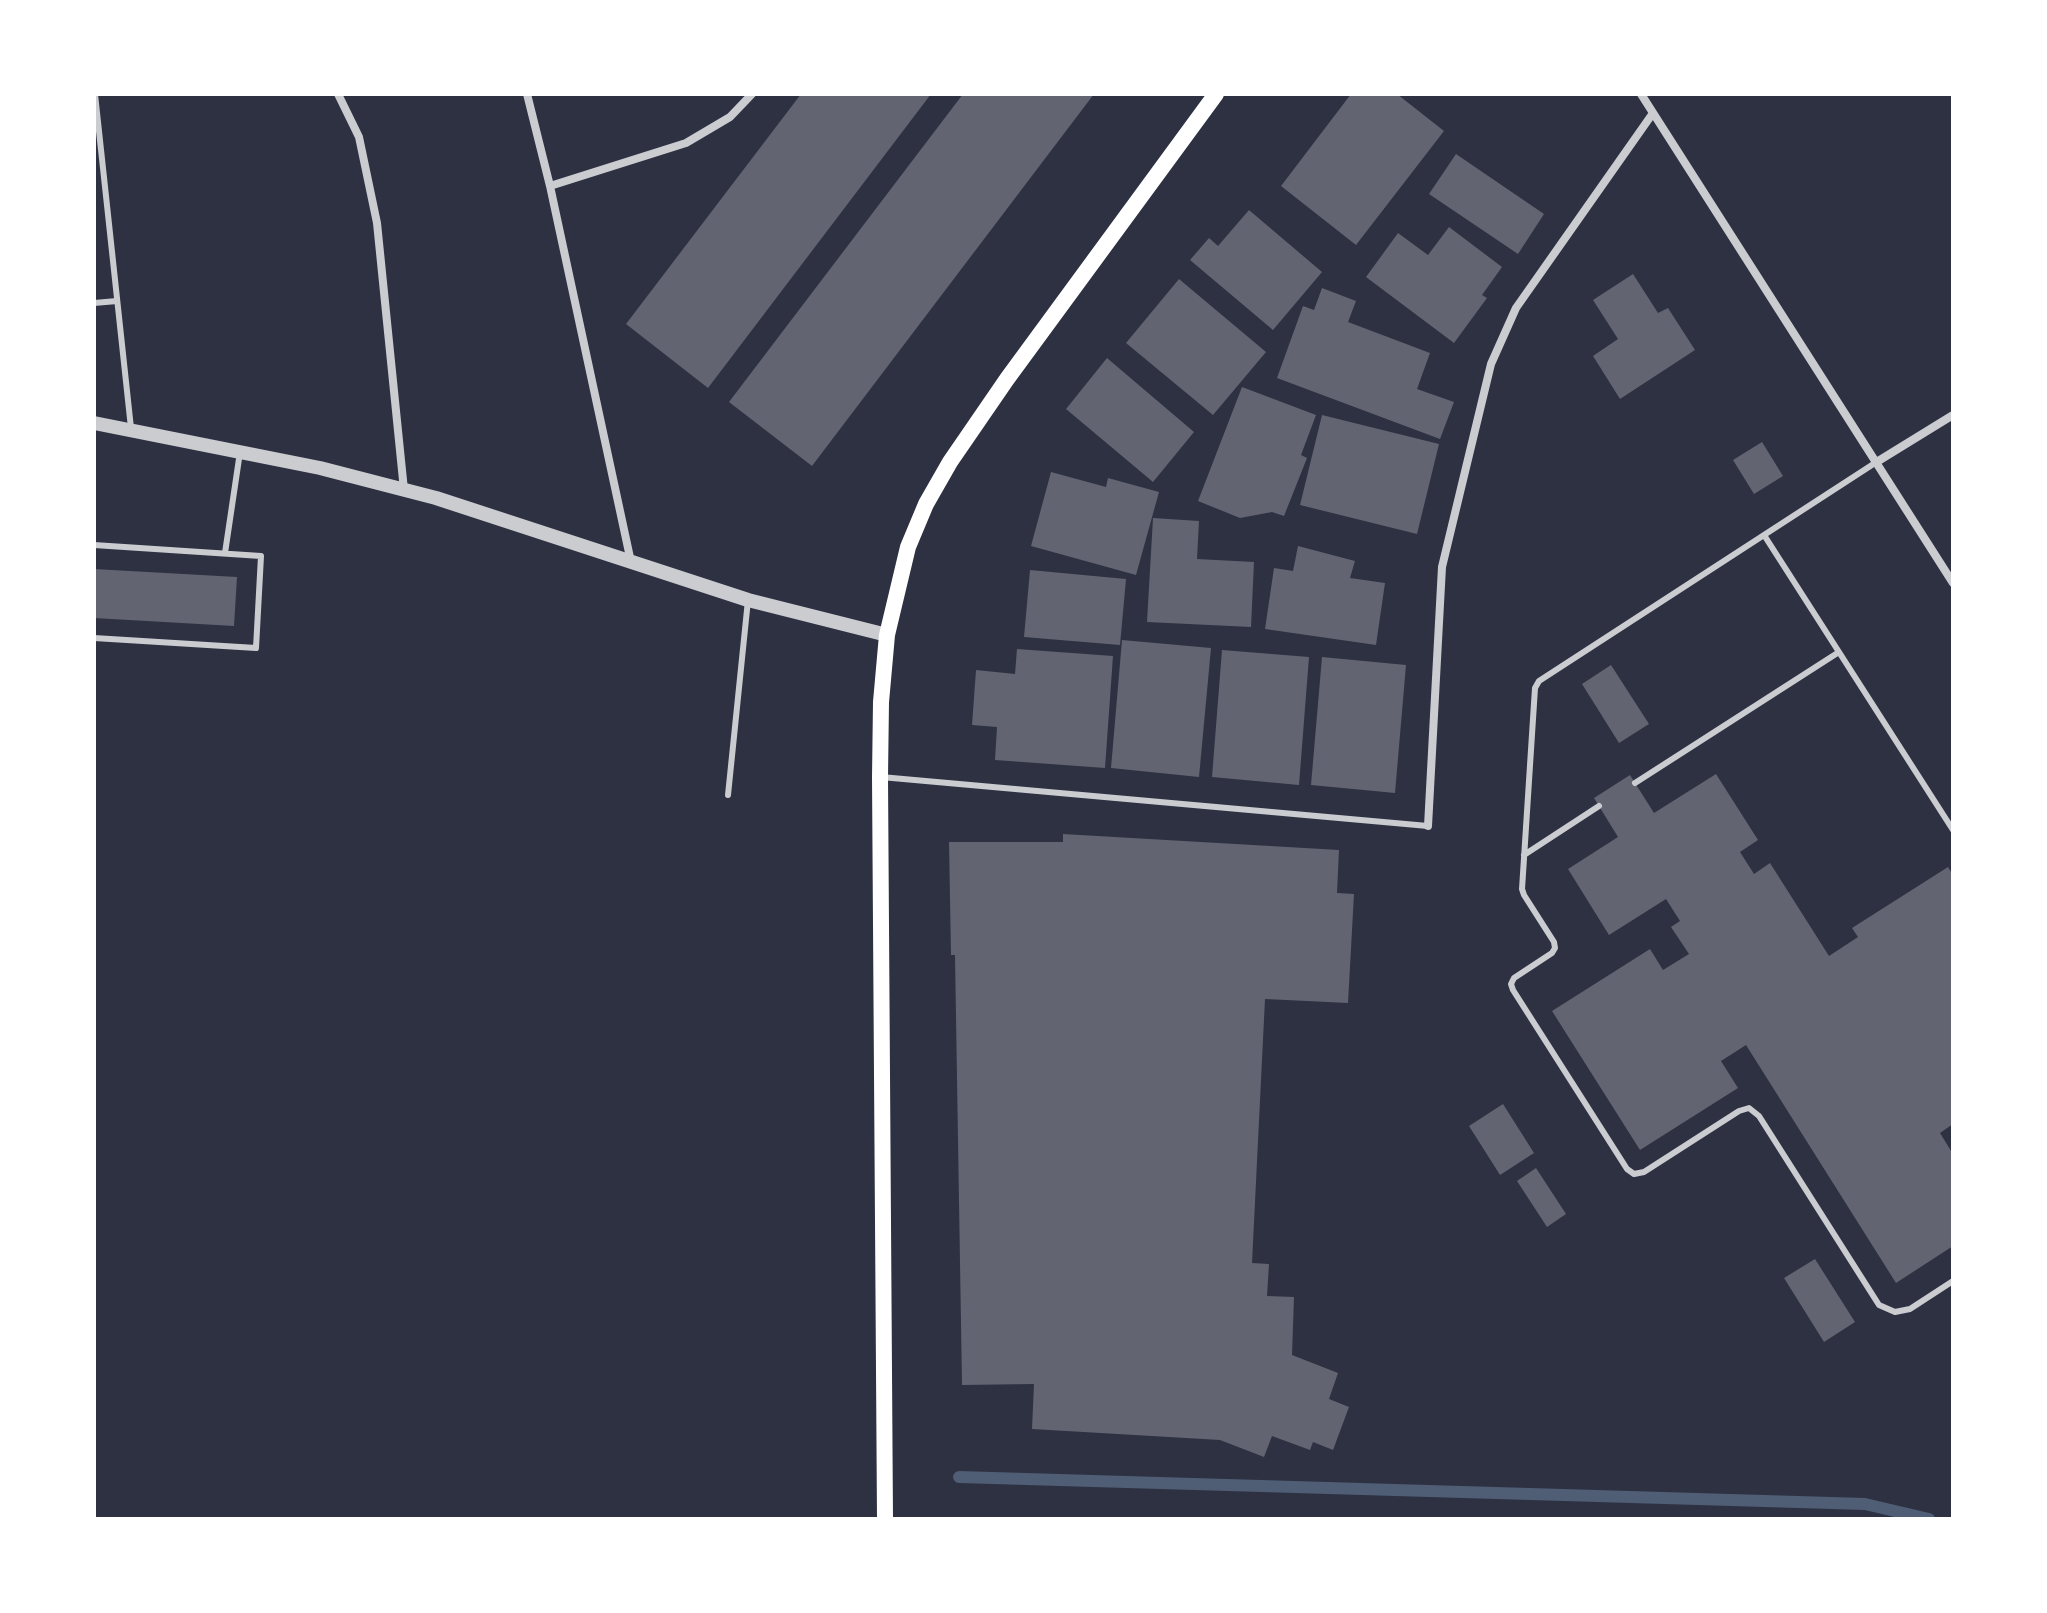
<!DOCTYPE html>
<html>
<head>
<meta charset="utf-8">
<style>
  body { margin:0 }
  #map { position:relative; width:2047px; height:1613px; overflow:hidden; background:#2d3142; font-family:"Public Sans",sans-serif }
  canvas { display:block }
  .frame { position:absolute; inset:0; border:96px solid #fff; pointer-events:none }
</style>
</head>
<body>
<div id="map">
<canvas width="2047" height="1613"></canvas>
<div class="frame"></div>
</div>
<script>
const ctx = document.querySelector('canvas').getContext('2d');
ctx.lineJoin = 'round';
function stroke(path, color, width, dash) { ctx.strokeStyle = color; ctx.lineWidth = width; ctx.lineCap = dash ? 'butt' : 'round'; ctx.setLineDash(dash || []); ctx.stroke(path); }
function fill(path, color) { ctx.fillStyle = color; ctx.fill(path, 'evenodd'); }
stroke(new Path2D(`
  M959,1477L1865,1504L1929,1519`), '#4f5d75', 12);
fill(new Path2D(`
  M801,94H931L708,388L626,324Z
  M963,94H1094L812,466L729,402Z
  M1351,94H1397L1444,131L1356,245L1281,186Z
  M1456,154L1544,214L1518,254L1429,194Z
  M1249,210L1322,272L1273,330L1190,260L1209,238L1218,246Z
  M1449,227L1502,267L1482,295L1487,298L1454,343L1366,277L1398,233L1428,255Z
  M1633,274L1658,313L1668,308L1695,350L1620,399L1593,356L1618,339L1593,300Z
  M1179,279L1266,352L1213,415L1126,343Z
  M1322,288L1356,301L1348,322L1430,353L1417,389L1454,402L1440,439L1277,378L1303,306L1314,310Z
  M1107,358L1194,432L1153,482L1066,409Z
  M1242,387L1316,415L1301,455L1307,458L1284,516L1272,512L1240,518L1198,501Z
  M1322,415L1439,444L1417,534L1300,505Z
  M1762,442L1783,476L1754,494L1733,460Z
  M1051,472L1106,487L1108,478L1159,492L1136,575L1031,546Z
  M1153,518L1199,521L1197,559L1254,562L1251,627L1147,622Z
  M1298,546L1355,561L1350,578L1385,583L1376,645L1265,629L1274,568L1293,571Z
  M94,569L237,577L234,626L94,618Z
  M1030,570L1126,579L1120,645L1024,637Z
  M1122,640L1211,648L1199,777L1111,768Z
  M1017,649L1113,656L1105,768L995,760L997,727L972,725L976,670L1015,674Z
  M1222,650L1309,657L1299,785L1212,777Z
  M1322,657L1406,665L1395,793L1311,785Z
  M1611,665L1649,724L1619,743L1582,684Z
  M1716,774L1758,840L1740,852L1754,874L1770,863L1829,956L1858,937L1852,928L1948,867L1953,875V1124L1940,1133L1953,1154V1246L1896,1283L1746,1045L1721,1061L1738,1088L1640,1150L1552,1011L1650,949L1663,970L1689,954L1671,927L1680,921L1666,899L1609,935L1568,869L1618,837L1594,798L1630,775L1654,813Z
  M1063,834L1339,850L1337,893L1354,894L1348,1003L1265,999L1252,1263L1269,1264L1267,1296L1294,1297L1292,1355L1338,1373L1329,1399L1349,1407L1333,1450L1313,1442L1310,1450L1272,1436L1264,1457L1220,1440L1032,1429L1034,1384L962,1385L955,955H951L949,842H1063Z
  M1503,1104L1534,1153L1500,1175L1469,1126Z
  M1536,1168L1566,1214L1547,1227L1517,1181Z
  M1815,1259L1855,1322L1824,1342L1784,1278Z`), '#626471');
stroke(new Path2D(`
  M95,94L131,428
  M94,303L117,301
  M1875,463L1539,681L1535,688L1522,889L1524,895L1554,942L1555,948L1552,953L1514,978L1511,984L1513,990L1627,1169L1634,1174L1644,1172L1739,1111L1749,1108L1759,1116L1879,1305L1895,1312L1910,1309L1953,1281
  M1764,535L1953,830
  M94,545L261,556L256,648L94,638
  M225,553L240,452
  M881,777L1428,826
  M1635,783L1839,652
  M728,795L748,600
  M1524,855L1599,806`), '#caccd0', 6);
stroke(new Path2D(`
  M338,94L359,137L377,223L404,490
  M527,94L550,186L631,562
  M1641,94L1953,583
  M550,186L686,143L730,117L752,94
  M1875,463L1953,415
  M1428,826L1442,567L1491,364L1516,308L1653,113`), '#caccd0', 8);
stroke(new Path2D(`
  M94,423L320,468L436,498L748,600L887,635`), '#caccd0', 14);
stroke(new Path2D(`
  M885,1519L880,777L881,702L887,635L908,547L926,504L950,462L1007,379L1216,94`), '#fff', 16);
</script>
</body>
</html>
